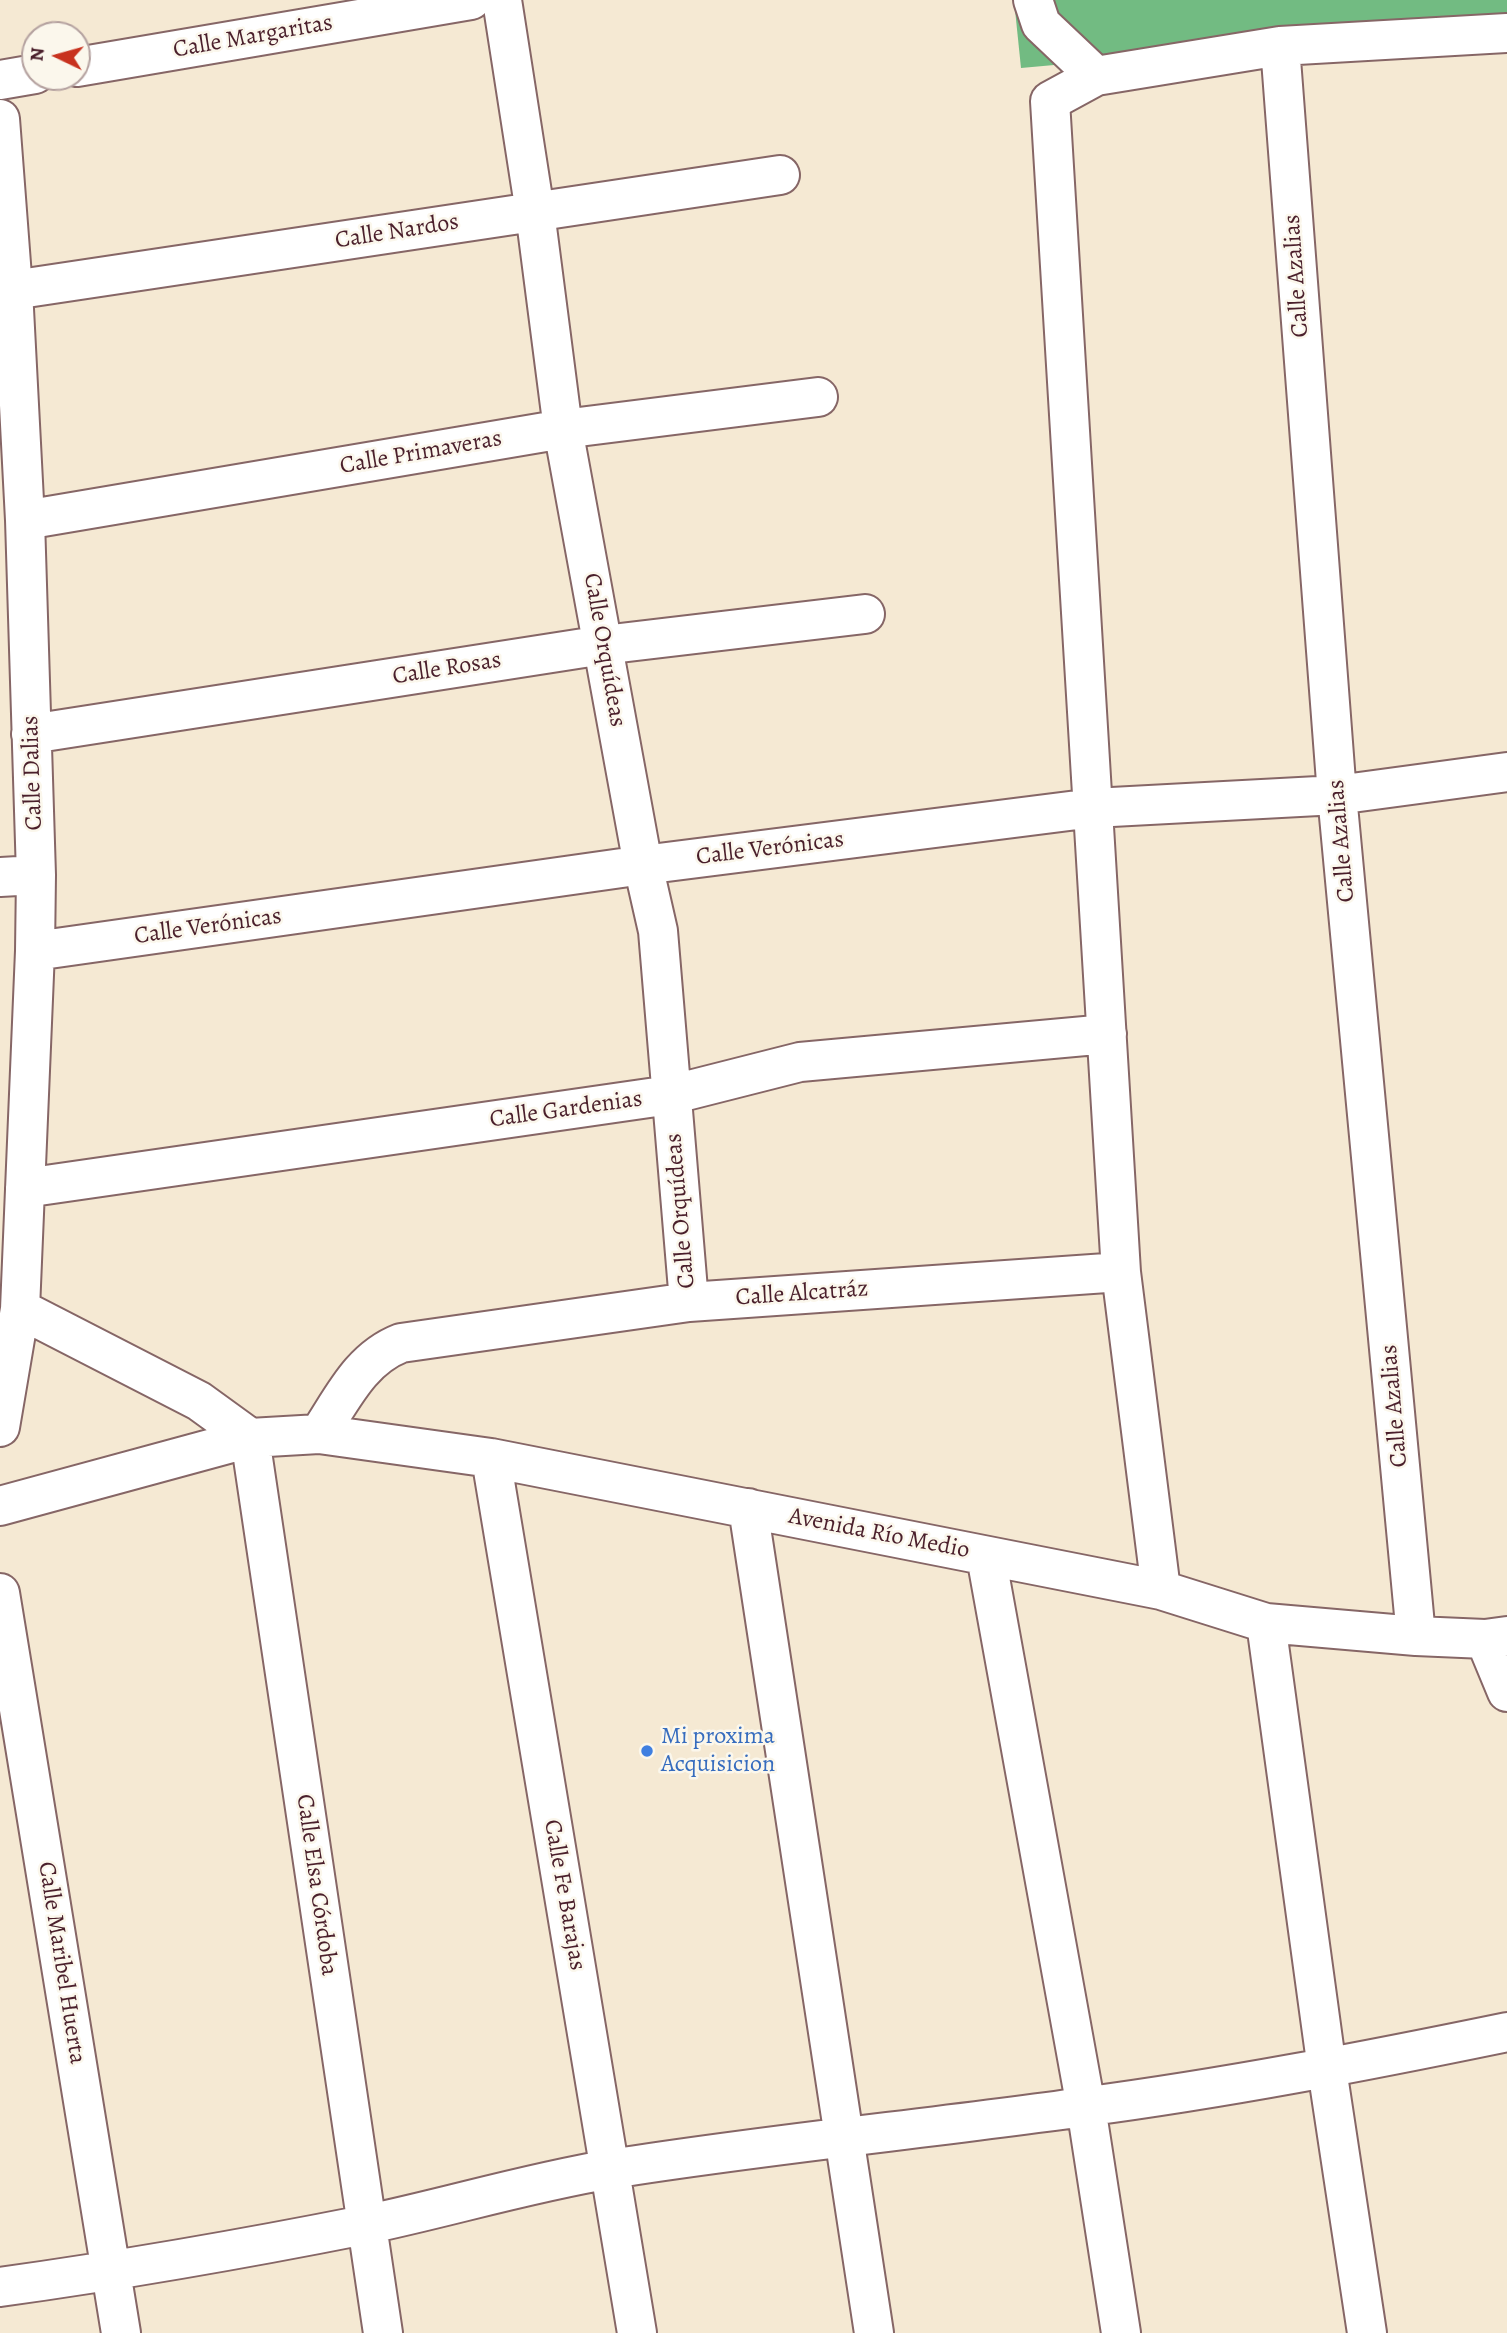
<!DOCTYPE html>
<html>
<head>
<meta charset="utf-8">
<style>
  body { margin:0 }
  #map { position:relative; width:1507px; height:2333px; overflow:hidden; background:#f5e9d3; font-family:Alegreya,serif }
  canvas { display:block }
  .north { position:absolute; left:21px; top:21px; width:70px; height:70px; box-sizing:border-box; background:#fbf7ec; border:2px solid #b4a19f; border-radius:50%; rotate:275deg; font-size:19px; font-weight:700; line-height:28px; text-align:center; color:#4a1f2b }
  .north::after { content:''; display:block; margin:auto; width:24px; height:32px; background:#c8321e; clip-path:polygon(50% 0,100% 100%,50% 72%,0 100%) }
</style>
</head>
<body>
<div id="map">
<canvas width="1507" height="2333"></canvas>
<div class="north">N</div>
</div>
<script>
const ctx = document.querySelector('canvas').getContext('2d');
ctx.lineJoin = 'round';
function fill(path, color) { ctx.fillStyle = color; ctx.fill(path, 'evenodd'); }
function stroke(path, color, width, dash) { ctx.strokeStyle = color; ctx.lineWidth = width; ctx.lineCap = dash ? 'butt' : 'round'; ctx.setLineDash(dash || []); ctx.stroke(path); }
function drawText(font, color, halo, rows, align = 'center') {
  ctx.font = font + ' Alegreya,serif'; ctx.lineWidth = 5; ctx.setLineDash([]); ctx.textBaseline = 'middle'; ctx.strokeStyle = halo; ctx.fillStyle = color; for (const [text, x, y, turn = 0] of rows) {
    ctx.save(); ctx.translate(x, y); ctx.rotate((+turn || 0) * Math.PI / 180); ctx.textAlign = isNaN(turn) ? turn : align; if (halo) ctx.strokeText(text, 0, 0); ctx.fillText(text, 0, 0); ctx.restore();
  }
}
fill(new Path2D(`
  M1014,0H1507V24L1021,68Z`), '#72bb82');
const minor = new Path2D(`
  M502,0L535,212L563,429L643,865L658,931L689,1302
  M1033,0L1041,24L1096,76
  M1280,46L1337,795L1416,1636
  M77,67L471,0
  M0,80L35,74
  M0,119L13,290L25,520L36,875L35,951L20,1309L0,1427
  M13,290L780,175
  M25,520L563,429L818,397
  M31,734L603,645L865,614
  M0,877L36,875
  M35,951L643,865L1093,808L1337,795L1507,772
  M25,1188L670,1095L800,1062L1107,1034
  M20,1309L199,1401L250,1438
  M319,1434C343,1398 360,1359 401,1343L689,1302L1121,1272
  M250,1438L383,2333
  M491,1458L637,2333
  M0,1506L250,1438L319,1434L491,1458L1161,1590L1266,1623L1416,1636L1485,1639L1507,1636
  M748,1508L874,2333
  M986,1556L1086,2107L1121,2333
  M1161,1590L1121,1272L1050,101L1096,76L1280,46L1507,33
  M0,1593L121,2333
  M1266,1623L1327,2069L1367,2333
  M1485,1639L1507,1692
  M0,2287C122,2270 243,2249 364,2225C446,2208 527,2183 611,2169C768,2144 926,2129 1083,2107C1226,2088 1366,2061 1507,2032`);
stroke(minor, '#866666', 42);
stroke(minor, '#fff', 38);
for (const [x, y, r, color] of [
  [647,1751,7,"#3f7fe0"]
]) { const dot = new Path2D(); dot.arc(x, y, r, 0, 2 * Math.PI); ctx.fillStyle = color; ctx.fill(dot); stroke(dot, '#fbf7ec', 2.5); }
drawText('24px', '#4a1f2b', '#fbf7ec', [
  ["Calle Margaritas",253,37,-10],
  ["Calle Nardos",397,232,-9],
  ["Calle Azalias",1297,276,-94],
  ["Calle Primaveras",421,453,-10],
  ["Calle Orquídeas",604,650,80],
  ["Calle Rosas",447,669,-9],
  ["Calle Dalias",33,773,-92],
  ["Calle Azalias",1342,841,-95],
  ["Calle Verónicas",770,849,-7],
  ["Calle Verónicas",208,927,-8],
  ["Calle Gardenias",566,1110,-8],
  ["Calle Orquídeas",681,1211,-95],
  ["Calle Alcatráz",802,1294,-4],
  ["Calle Azalias",1395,1406,-95],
  ["Avenida Río Medio",879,1534,11],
  ["Calle Elsa Córdoba",316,1885,82],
  ["Calle Fe Barajas",564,1895,80],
  ["Calle Maribel Huerta",61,1963,81]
]);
drawText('24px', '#366cbe', '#fbf7ec', [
  ["Mi proxima",661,1737],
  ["Acquisicion",661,1765]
], 'left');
</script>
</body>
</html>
